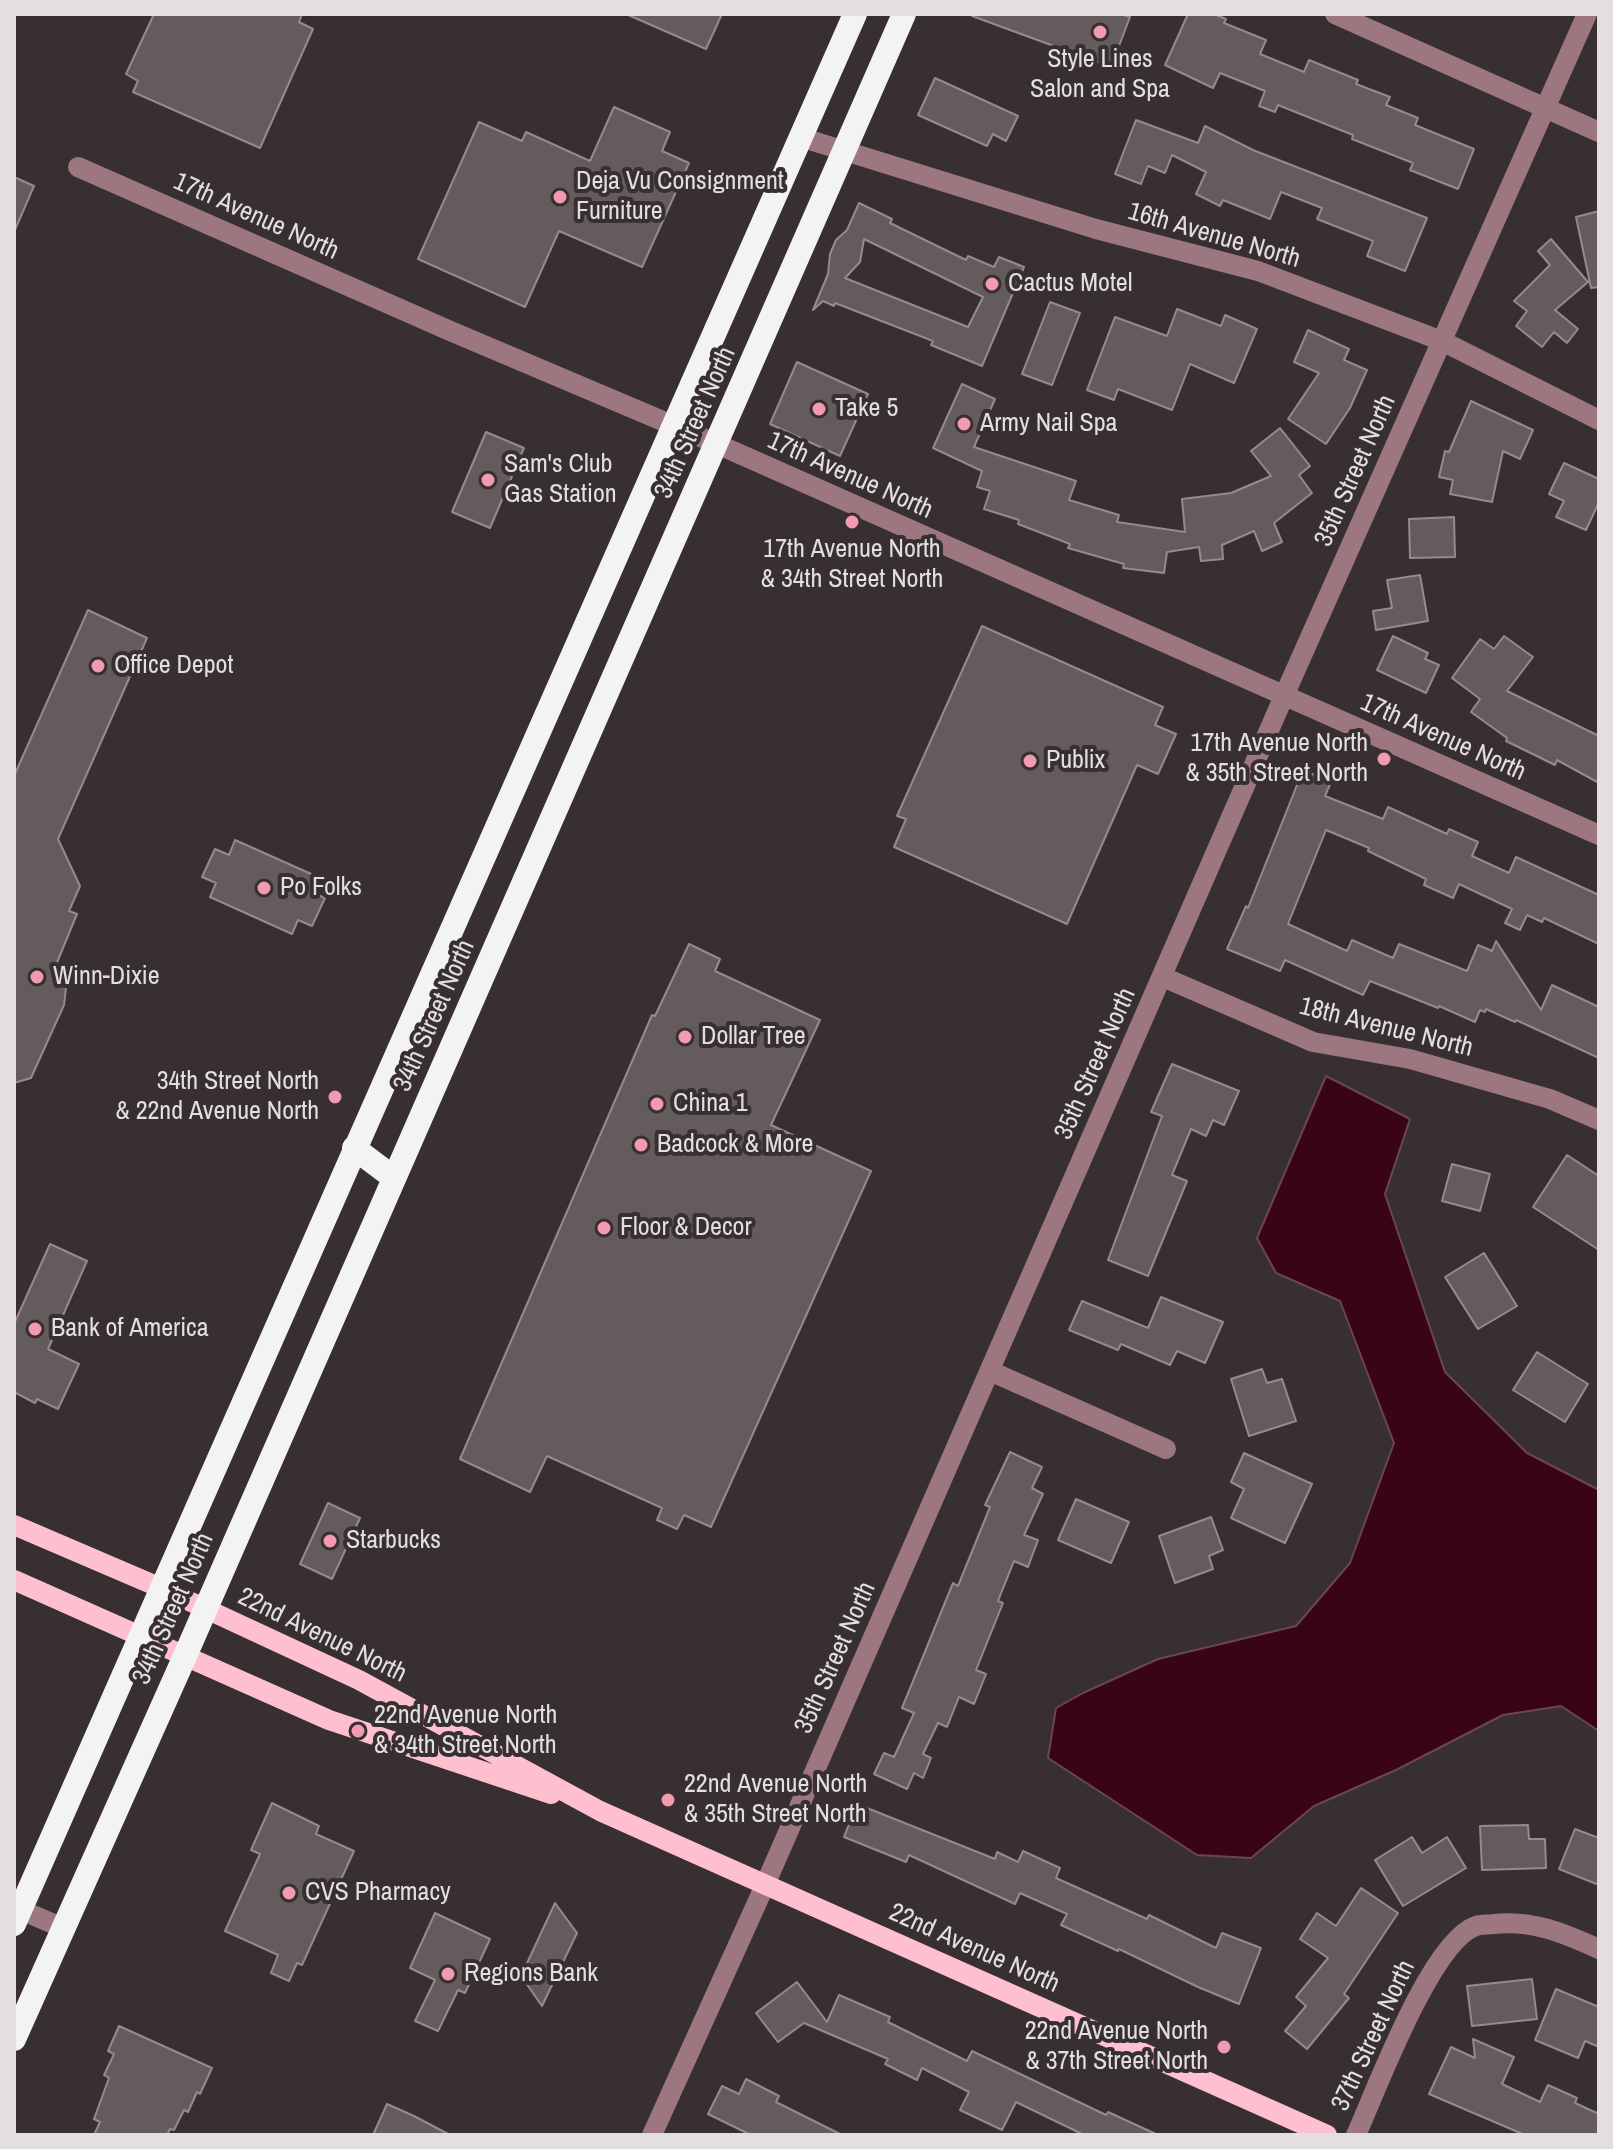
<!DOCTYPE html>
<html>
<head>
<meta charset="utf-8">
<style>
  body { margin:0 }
  #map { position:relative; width:1613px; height:2149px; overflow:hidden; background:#372f31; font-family:"Archivo Narrow",sans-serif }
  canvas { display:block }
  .frame { position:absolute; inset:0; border:16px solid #e3dedf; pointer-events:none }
</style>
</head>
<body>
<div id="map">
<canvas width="1613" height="2149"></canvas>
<div class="frame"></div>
</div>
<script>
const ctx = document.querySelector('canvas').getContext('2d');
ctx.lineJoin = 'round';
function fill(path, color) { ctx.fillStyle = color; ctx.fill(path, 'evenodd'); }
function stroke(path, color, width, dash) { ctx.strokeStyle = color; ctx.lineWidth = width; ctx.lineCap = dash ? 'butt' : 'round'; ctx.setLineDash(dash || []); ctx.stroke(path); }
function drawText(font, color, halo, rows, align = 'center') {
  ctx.font = font + ' "Archivo Narrow",sans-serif'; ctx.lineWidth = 8; ctx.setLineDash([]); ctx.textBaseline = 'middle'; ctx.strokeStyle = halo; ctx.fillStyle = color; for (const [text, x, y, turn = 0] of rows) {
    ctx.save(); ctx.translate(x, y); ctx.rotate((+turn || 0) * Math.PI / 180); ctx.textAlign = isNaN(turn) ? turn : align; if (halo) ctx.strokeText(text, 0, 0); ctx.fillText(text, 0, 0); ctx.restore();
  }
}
const water = new Path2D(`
  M1326,1076L1410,1119L1385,1194L1445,1372L1527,1453L1599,1490V1731L1561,1706L1503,1715L1398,1769L1314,1806L1251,1858L1197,1855L1048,1758L1056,1708L1083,1693L1158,1659L1296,1626L1350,1563L1394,1443L1340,1301L1276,1273L1257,1238Z`);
fill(water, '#390318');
stroke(water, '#6c4554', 2);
const building = new Path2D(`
  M154,14H302L299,22L313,29L260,148L133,92L138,81L126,74Z
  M626,14H722L706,49Z
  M972,14H1121L1130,17L1111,67L972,16Z
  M1188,14H1214L1226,19L1224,23L1266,40L1260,54L1304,72L1309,60L1358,80L1356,84L1390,97L1386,105L1418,118L1415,125L1474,149L1458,189L1410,170L1413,163L1352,139L1353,135L1278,105L1275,112L1259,106L1265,91L1220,73L1213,88L1165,65Z
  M935,78L1018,116L1006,141L993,134L987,146L918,115Z
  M614,107L670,132L662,151L689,163L642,267L559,231L525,307L418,259L479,122L522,141L526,132L590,161Z
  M1136,120L1198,143L1205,126L1253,150L1427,218L1405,271L1367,256L1373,241L1317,219L1322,208L1281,192L1270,219L1223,200L1220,206L1196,194L1206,172L1172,155L1165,173L1148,166L1141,184L1115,174Z
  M14,177L34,186L14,232Z
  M859,203L892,219L890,223L966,260L968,256L994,267L999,257L1024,267L982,366L931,345L933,341L835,303L834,306L823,301L813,310L828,274L830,254L836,240L847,230ZM864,239L983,297L968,327L845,278L860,262Z
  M1599,211V287L1591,288L1576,217Z
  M1551,239L1588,282L1555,310L1578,329L1567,343L1554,332L1542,347L1516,326L1527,311L1514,301L1550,265L1538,251Z
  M1050,302L1080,313L1052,385L1022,374Z
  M1177,309L1221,326L1225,315L1257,329L1234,383L1190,364L1172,410L1118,389L1114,400L1087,390L1115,317L1167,336Z
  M1308,330L1349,349L1344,360L1367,370L1350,408L1326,444L1288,419L1319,373L1294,362Z
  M797,362L868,394L840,456L770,424Z
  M962,384L995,399L974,447L1076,481L1069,500L1119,515L1117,522L1185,532L1182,499L1231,493L1271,476L1251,451L1280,428L1310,466L1299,475L1312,493L1274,523L1282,542L1262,551L1254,531L1222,545L1223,559L1201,561L1199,547L1167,552L1164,573L1123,568L1124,564L1068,548L1070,544L1018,524L1019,520L984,509L990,491L977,487L982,471L933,448Z
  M1471,401L1533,430L1520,459L1503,451L1492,502L1450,494L1453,480L1439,477L1445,451L1449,452Z
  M486,432L524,448L490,528L452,512Z
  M1564,463L1599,479V502L1586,530L1556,517L1564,501L1549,494Z
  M1454,517L1455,557L1410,558L1409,519Z
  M1420,575L1428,621L1376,630L1373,611L1392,608L1387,580Z
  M88,610L147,638L58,839L80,886L69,911L77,914L56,965L66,988L64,1005L31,1078L14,1083V776Z
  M982,626L1163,707L1155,725L1176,734L1158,774L1137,765L1067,924L894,847L906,819L897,816Z
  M1393,636L1428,653L1425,659L1439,665L1426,693L1377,670Z
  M1504,636L1533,657L1507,691L1599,736V783L1557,760L1555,765L1506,741L1507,738L1471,712L1480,699L1452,678L1480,639L1494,649Z
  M1303,770L1331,782L1325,796L1383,819L1388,807L1447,834L1449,829L1478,842L1472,856L1509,873L1516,857L1599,895V944L1544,918L1542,922L1527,915L1520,930L1505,923L1512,909L1459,884L1453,898L1424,885L1426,879L1368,851L1369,848L1326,830L1288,924L1347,951L1352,940L1393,958L1399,944L1467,971L1478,945L1492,951L1496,941L1541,1010L1552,985L1599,1007V1058L1516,1020L1515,1022L1486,1009L1485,1012L1480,1010L1475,1022L1439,1006L1438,1008L1370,981L1363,995L1285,960L1280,971L1227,949L1246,906L1248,908Z
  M235,840L318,877L311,892L325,898L312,926L298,920L292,934L210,897L216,883L202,877L215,849L229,855Z
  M689,944L720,959L715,971L820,1020L771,1125L871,1171L711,1527L684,1515L677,1529L657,1520L662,1508L547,1456L530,1492L460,1459L652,1015L655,1016Z
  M1172,1064L1239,1091L1224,1125L1213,1120L1206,1136L1191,1129L1172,1175L1187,1181L1148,1276L1108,1260L1162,1116L1151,1112Z
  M1567,1155L1599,1176V1250L1533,1207Z
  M1452,1164L1490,1174L1480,1211L1442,1201Z
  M50,1244L87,1261L48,1349L79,1364L58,1409L37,1399L35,1403L14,1392V1324Z
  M1484,1253L1517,1306L1478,1329L1445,1277Z
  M1161,1297L1223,1322L1205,1363L1177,1351L1170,1365L1121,1344L1118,1350L1069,1330L1082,1301L1148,1328Z
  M1537,1352L1588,1384L1565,1422L1513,1390Z
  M1262,1369L1267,1383L1282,1379L1296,1421L1249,1436L1231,1379Z
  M1010,1452L1042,1467L1032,1488L1043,1494L1024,1535L1038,1540L1028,1567L1014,1561L998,1601L1003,1603L976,1670L986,1674L974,1704L959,1697L947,1727L938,1723L923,1754L931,1758L923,1778L914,1773L907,1789L874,1774L884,1753L894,1757L914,1713L902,1708L953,1583L958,1586L990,1507L985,1505Z
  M1244,1453L1312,1484L1285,1543L1231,1518L1244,1489L1231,1482Z
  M1076,1499L1129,1522L1111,1563L1058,1540Z
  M328,1503L360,1518L332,1579L300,1564Z
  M1211,1517L1223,1550L1209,1556L1213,1569L1175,1583L1159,1536Z
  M272,1803L319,1826L316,1834L354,1851L302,1965L297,1963L289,1981L271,1973L278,1955L225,1931L260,1854L251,1850Z
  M857,1804L995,1859L997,1852L1018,1862L1023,1851L1060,1868L1056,1878L1147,1919L1149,1915L1216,1948L1222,1933L1261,1948L1239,2004L1198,1987L1119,1949L1118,1951L1061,1925L1067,1914L1020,1893L1015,1904L909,1855L906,1862L844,1837Z
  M1528,1825L1529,1839H1545L1546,1868L1482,1870L1480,1826Z
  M1575,1829L1599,1838V1885L1559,1869Z
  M1412,1837L1422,1853L1447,1837L1466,1868L1403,1906L1375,1860Z
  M1361,1888L1398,1913L1344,1994L1349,1998L1307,2049L1285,2031L1306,2006L1296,1997L1328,1958L1300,1939L1317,1913L1336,1926Z
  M555,1903L577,1933L542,2006L521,1976Z
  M435,1913L490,1939L465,1993L458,1990L438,2031L415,2021L435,1980L410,1968Z
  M1532,1979L1537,2019L1472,2026L1467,1986Z
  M797,1982L827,2022L839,1995L890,2017L888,2022L967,2061L972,2051L1106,2115L1108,2112L1158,2135H1084L1016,2102L1002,2130L960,2110L969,2092L922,2068L917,2080L885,2064L888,2059L804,2023L778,2042L756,2013Z
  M1556,1989L1599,2007V2047L1585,2041L1578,2058L1535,2040Z
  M119,2026L212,2068L200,2094L197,2092L188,2112L184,2110L174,2130L170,2129L167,2135H94L100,2122L94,2119L109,2078L104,2075L114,2054L108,2051Z
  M1473,2039L1514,2057L1502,2084L1540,2102L1548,2085L1577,2098L1575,2103L1599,2114V2135H1525L1429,2094L1451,2047L1475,2058Z
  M746,2079L779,2096L776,2102L842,2135H751L708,2114L722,2086L739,2094Z
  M387,2104L414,2116L450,2135H373Z`);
fill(building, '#645b5d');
stroke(building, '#948b8d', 2);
stroke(new Path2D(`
  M1335,14L1599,132
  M800,137L1096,229L1258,271L1442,341L1599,420
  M78,167L448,330L717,444L1599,835
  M1163,977L1313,1042L1410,1059L1550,1099L1599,1120
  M990,1371L1166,1449
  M14,1907L63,1928
  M652,2135L765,1885L1284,696L1587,14
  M1356,2135C1376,2091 1431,1941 1476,1926C1481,1924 1488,1925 1494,1924C1534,1920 1563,1933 1599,1949`), '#9c777f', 20);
stroke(new Path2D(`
  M14,1525L161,1588L359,1680L600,1811L1327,2135
  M14,1580L329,1720L551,1794`), '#fec0ce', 20);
stroke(new Path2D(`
  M354,1148L394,1178
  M14,1924L855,14
  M14,2039L185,1656L904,14`), '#f3f3f3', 24);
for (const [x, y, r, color] of [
  [1100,32,8,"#f29ab0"],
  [560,197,8,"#f29ab0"],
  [992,284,8,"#f29ab0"],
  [819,409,8,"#f29ab0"],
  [964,424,8,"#f29ab0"],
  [488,480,8,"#f29ab0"],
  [852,522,8,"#f29ab0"],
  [98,666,8,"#f29ab0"],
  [1384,759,8,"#f29ab0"],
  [1030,761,8,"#f29ab0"],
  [264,888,8,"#f29ab0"],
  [37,977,8,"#f29ab0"],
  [685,1037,8,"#f29ab0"],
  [335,1097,8,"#f29ab0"],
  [657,1104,8,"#f29ab0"],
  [641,1145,8,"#f29ab0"],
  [604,1228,8,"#f29ab0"],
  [35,1329,8,"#f29ab0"],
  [330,1541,8,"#f29ab0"],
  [358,1731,8,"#f29ab0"],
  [668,1800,8,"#f29ab0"],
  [289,1893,8,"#f29ab0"],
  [448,1974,8,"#f29ab0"],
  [1224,2047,8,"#f29ab0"]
]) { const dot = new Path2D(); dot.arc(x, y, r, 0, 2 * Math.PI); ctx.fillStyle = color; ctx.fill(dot); stroke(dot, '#372f31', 3); }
drawText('26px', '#e3dedf', '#372f31', [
  ["Style Lines",1100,60,"center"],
  ["Salon and Spa",1100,90,"center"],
  ["Deja Vu Consignment",576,182],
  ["Furniture",576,212],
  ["Cactus Motel",1008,284],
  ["Take 5",835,409],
  ["Army Nail Spa",980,424],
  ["Sam's Club",504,465],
  ["Gas Station",504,495],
  ["17th Avenue North",852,550,"center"],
  ["& 34th Street North",852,580,"center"],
  ["Office Depot",114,666],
  ["17th Avenue North",1368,744,"right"],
  ["& 35th Street North",1368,774,"right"],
  ["Publix",1046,761],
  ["Po Folks",280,888],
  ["Winn-Dixie",53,977],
  ["Dollar Tree",701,1037],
  ["34th Street North",319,1082,"right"],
  ["& 22nd Avenue North",319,1112,"right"],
  ["China 1",673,1104],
  ["Badcock & More",657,1145],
  ["Floor & Decor",620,1228],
  ["Bank of America",51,1329],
  ["Starbucks",346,1541],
  ["22nd Avenue North",374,1716],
  ["& 34th Street North",374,1746],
  ["22nd Avenue North",684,1785],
  ["& 35th Street North",684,1815],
  ["CVS Pharmacy",305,1893],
  ["Regions Bank",464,1974],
  ["22nd Avenue North",1208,2032,"right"],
  ["& 37th Street North",1208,2062,"right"]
], 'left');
drawText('26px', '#e3dedf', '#372f31', [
  ["17th Avenue North",256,217,24],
  ["16th Avenue North",1214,236,16],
  ["34th Street North",696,423,-66],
  ["35th Street North",1356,471,-66],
  ["17th Avenue North",850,476,24],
  ["17th Avenue North",1443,738,24],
  ["34th Street North",435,1016,-66],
  ["18th Avenue North",1386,1028,14],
  ["35th Street North",1096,1064,-66],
  ["34th Street North",174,1609,-66],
  ["22nd Avenue North",322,1636,26],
  ["35th Street North",836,1658,-66],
  ["22nd Avenue North",974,1949,24],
  ["37th Street North",1374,2036,-65]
]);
</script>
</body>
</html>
